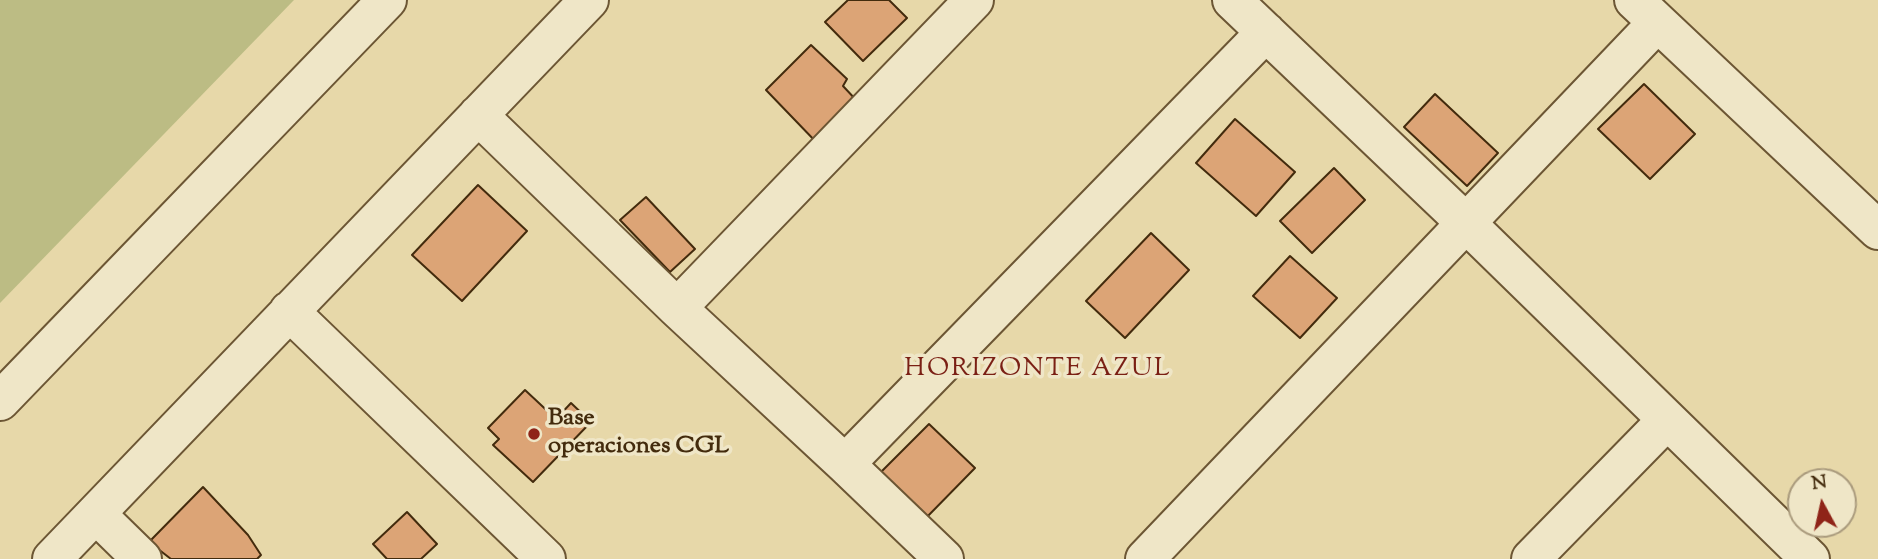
<!DOCTYPE html>
<html>
<head>
<meta charset="utf-8">
<style>
  body { margin:0 }
  #map { position:relative; width:1878px; height:559px; overflow:hidden; background:#e7d8a9; font-family:"Sorts Mill Goudy",serif }
  canvas { display:block }
  .north { position:absolute; left:1787px; top:468px; width:70px; height:70px; box-sizing:border-box; background:#efe6c7; border:2px solid #aa9b7d; border-radius:50%; rotate:352deg; font-size:19px; font-weight:700; line-height:28px; text-align:center; color:#432b0d }
  .north::after { content:''; display:block; margin:auto; width:24px; height:32px; background:#8f2418; clip-path:polygon(50% 0,100% 100%,50% 72%,0 100%) }
</style>
</head>
<body>
<div id="map">
<canvas width="1878" height="559"></canvas>
<div class="north">N</div>
</div>
<script>
const ctx = document.querySelector('canvas').getContext('2d');
ctx.lineJoin = 'round';
function fill(path, color) { ctx.fillStyle = color; ctx.fill(path, 'evenodd'); }
function stroke(path, color, width, dash) { ctx.strokeStyle = color; ctx.lineWidth = width; ctx.lineCap = dash ? 'butt' : 'round'; ctx.setLineDash(dash || []); ctx.stroke(path); }
function drawText(font, color, halo, rows, align = 'center') {
  ctx.font = font + ' "Sorts Mill Goudy",serif'; ctx.lineWidth = 7; ctx.setLineDash([]); ctx.textBaseline = 'middle'; ctx.strokeStyle = halo; ctx.fillStyle = color; for (const [text, x, y, turn = 0] of rows) {
    ctx.save(); ctx.translate(x, y); ctx.rotate((+turn || 0) * Math.PI / 180); ctx.textAlign = isNaN(turn) ? turn : align; if (halo) ctx.strokeText(text, 0, 0); ctx.fillText(text, 0, 0); ctx.restore();
  }
}
fill(new Path2D(`
  M0,0H294L0,303Z`), '#bcbc84');
const building = new Path2D(`
  M848,0H889L907,18L863,61L825,22Z
  M811,45L847,79L843,86L857,101L818,144L766,90Z
  M1644,84L1695,134L1650,179L1598,129Z
  M1435,94L1498,153L1467,186L1404,127Z
  M1235,119L1295,172L1256,216L1196,163Z
  M1334,168L1365,200L1312,253L1280,221Z
  M478,185L527,231L462,301L412,255Z
  M646,197L695,249L670,272L620,220Z
  M1151,233L1189,270L1125,338L1086,301Z
  M1290,256L1337,298L1300,338L1253,296Z
  M525,390L556,419L571,403L591,422L533,482L493,445L499,439L488,428Z
  M929,424L975,468L923,521L877,476Z
  M203,487L248,535L261,555L257,559H171L149,542Z
  M407,512L437,544L421,559H387L373,544Z`);
fill(building, '#dca476');
stroke(building, '#432b0d', 2);
const minor = new Path2D(`
  M1232,0L1467,224L1810,559
  M1634,0L1878,230
  M478,115L677,308L845,464L944,559
  M677,308L974,0
  M289,311L546,559
  M0,401L387,0
  M845,464L1266,32
  M96,514L142,559
  M52,559L589,0
  M1145,559L1657,23
  M1531,559L1667,420`);
stroke(minor, '#6c5634', 42);
stroke(minor, '#efe6c7', 38);
for (const [x, y, r, color] of [
  [534,434,7,"#8f2418"]
]) { const dot = new Path2D(); dot.arc(x, y, r, 0, 2 * Math.PI); ctx.fillStyle = color; ctx.fill(dot); stroke(dot, '#efe6c7', 2.5); }
drawText('bold 24px', '#432b0d', '#efe6c7', [
  ["Base",548,420],
  ["operaciones CGL",548,448]
], 'left');
ctx.letterSpacing = '2px';
drawText('26px', '#7a1f14', '#efe6c7', [
  ["HORIZONTE AZUL",1038,371]
]);
ctx.letterSpacing = '0px';
</script>
</body>
</html>
